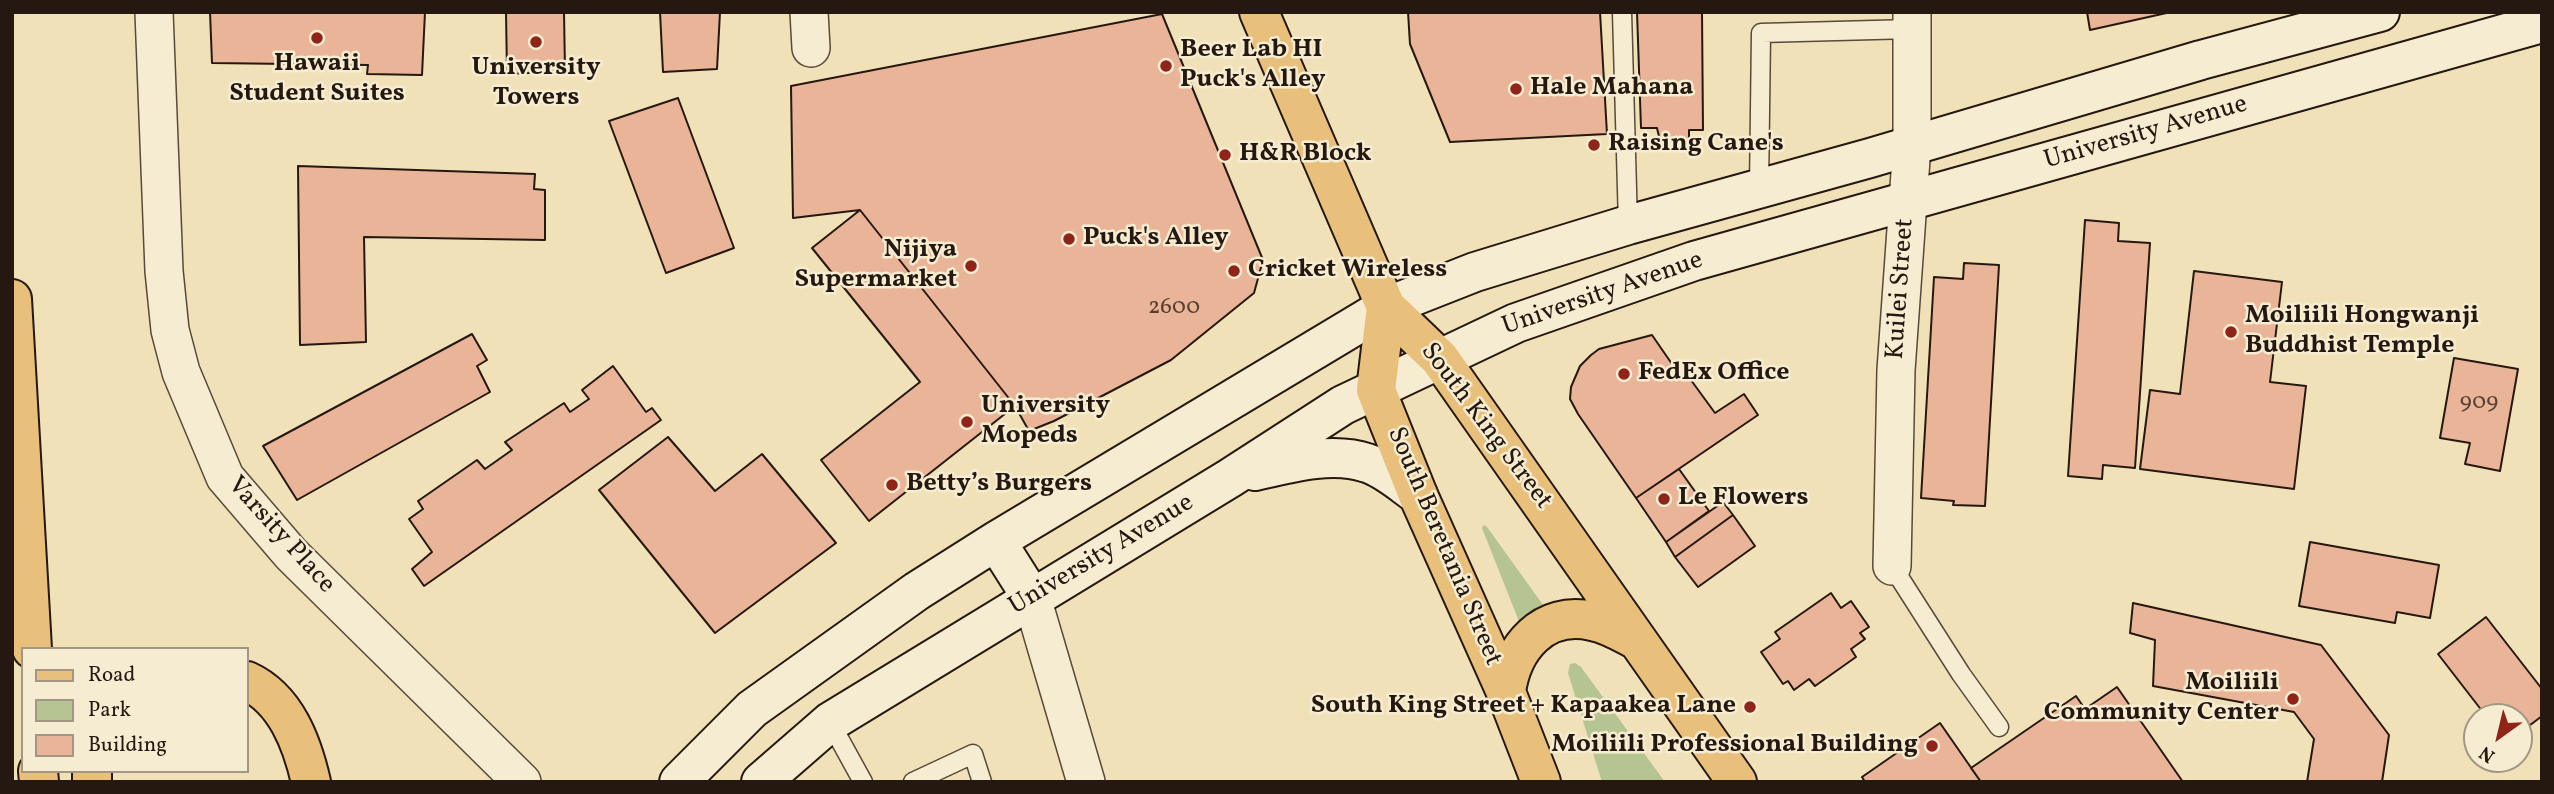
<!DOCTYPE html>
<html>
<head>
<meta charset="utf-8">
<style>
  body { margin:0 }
  #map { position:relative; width:2554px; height:794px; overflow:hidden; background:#f1e1b8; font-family:Vollkorn,serif }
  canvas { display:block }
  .frame { position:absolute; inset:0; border:14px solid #251810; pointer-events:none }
  .legend { position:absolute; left:21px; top:647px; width:228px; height:126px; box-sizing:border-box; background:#f6ecd1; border:2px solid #a29784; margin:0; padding:9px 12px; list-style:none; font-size:21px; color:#251810 }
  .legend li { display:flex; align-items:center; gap:14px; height:35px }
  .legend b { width:35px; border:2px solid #a29784 }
  .north { position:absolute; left:2463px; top:703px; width:70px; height:70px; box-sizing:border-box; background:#f6ecd1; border:2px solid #a29784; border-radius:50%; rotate:214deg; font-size:19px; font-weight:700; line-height:28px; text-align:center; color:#251810 }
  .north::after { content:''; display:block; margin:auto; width:24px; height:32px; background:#8f2418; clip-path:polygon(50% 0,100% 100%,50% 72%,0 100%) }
</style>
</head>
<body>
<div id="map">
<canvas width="2554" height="794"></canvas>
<div class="frame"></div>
<ul class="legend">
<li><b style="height:9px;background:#e8c07c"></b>Road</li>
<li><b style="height:19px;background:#b6c492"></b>Park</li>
<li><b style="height:19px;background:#e9b497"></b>Building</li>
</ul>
<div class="north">N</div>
</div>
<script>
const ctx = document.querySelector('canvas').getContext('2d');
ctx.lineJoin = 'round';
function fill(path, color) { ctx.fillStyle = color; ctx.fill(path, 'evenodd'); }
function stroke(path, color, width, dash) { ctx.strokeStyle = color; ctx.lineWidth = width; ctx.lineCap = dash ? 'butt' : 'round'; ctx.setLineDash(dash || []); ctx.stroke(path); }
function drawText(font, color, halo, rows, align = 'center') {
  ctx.font = font + ' Vollkorn,serif'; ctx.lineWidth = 5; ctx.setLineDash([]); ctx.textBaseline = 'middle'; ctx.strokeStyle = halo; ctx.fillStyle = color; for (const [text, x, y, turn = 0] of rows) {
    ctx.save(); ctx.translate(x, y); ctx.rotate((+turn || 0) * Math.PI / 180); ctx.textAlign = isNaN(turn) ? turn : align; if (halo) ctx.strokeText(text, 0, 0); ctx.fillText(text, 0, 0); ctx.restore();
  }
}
fill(new Path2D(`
  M1484,525L1487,527L1546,609L1520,624L1482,528Z
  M1575,663L1581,667L1665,782H1602L1568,673L1570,664Z`), '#b6c492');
const building = new Path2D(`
  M210,12H425L422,75L367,74L368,65L212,63Z
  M506,12H564L565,71L507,74Z
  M660,12H720L717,69L663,72Z
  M1408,12H1600L1607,134L1450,142L1410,44Z
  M1637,12H1702L1703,130H1689V141H1660L1657,128H1641Z
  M2087,12H2171L2090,30Z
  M1162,14L1263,260L1254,293L1171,360L1054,421L1029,431L1015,406L860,210L793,218L791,86Z
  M678,98L734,248L666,273L609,121Z
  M298,166L535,174L534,189L545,190V240L364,237L366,342L300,345Z
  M860,210L1015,406L869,521L821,460L920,382L812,248Z
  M2085,220L2119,223L2118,241L2150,243L2135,468L2103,465L2102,479L2068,476Z
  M1964,263L1999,265L1985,506L1953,505L1954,501L1921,498L1934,277L1963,279Z
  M2194,271L2282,282L2270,382L2306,386L2294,489L2140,469L2150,390L2180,394Z
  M472,334L487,360L477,366L490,392L297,500L263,446Z
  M1652,335L1683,380L1688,376L1715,413L1744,394L1758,415L1636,498L1578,414L1570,399L1571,387L1580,366L1591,355L1599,349Z
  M2454,358L2518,369L2500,471L2465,464L2470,443L2440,438Z
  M613,366L646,412L652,408L661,420L424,586L412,569L432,552L409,519L423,509L418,501L477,460L485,469L512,450L505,442L564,403L570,412L589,399L582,390Z
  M668,437L715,491L762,454L836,543L715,633L599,490Z
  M1679,469L1709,511L1666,542L1636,498Z
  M1723,502L1733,515L1675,557L1666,542Z
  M1733,515L1755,546L1698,587L1675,557Z
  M2310,542L2439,565L2430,618L2397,612L2395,623L2299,606Z
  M1831,593L1841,608L1851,601L1869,627L1860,633L1865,639L1851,649L1856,657L1815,686L1809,679L1794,690L1788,681L1783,684L1761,652L1780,639L1775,632Z
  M2133,603L2321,645L2389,735L2382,782H2307L2314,739L2294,712L2153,686L2155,640L2130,633Z
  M2486,617L2542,689V716L2521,732L2519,717H2509L2501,705L2486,716L2438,654Z
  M2117,687L2183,782H1981L1971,768L2076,696L2085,709Z
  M1940,723L1981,782H1865L1862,777Z`);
fill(building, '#e9b497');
stroke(building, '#251810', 2);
const lane = new Path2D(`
  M1622,12L1628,225
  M1759,189L1761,33L1912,29
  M1892,566L1961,674L1999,727
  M830,722L863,782
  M913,782L973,754L982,782`);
const street = new Path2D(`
  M154,12L164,271L170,330L181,372L225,477L291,554L522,782
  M809,12L811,48
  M1892,566L1896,370L1912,145V12
  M1032,598L1086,782`);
const secondary = new Path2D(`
  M1255,471C1289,463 1333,451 1367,463C1386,469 1402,484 1418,495
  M996,541L1032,598
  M679,782L752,709L917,591L996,541L1386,307L1475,272L1628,225L1870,158L2201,60L2380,12
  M761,782L830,722L1230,478L1343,405L1516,323L1694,261L2542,23`);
const primary = new Path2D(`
  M1259,12L1386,307L1440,359L1737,782
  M1386,307L1376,390L1418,495L1506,692L1541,782
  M1506,692C1512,648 1543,610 1592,621C1609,624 1623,633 1638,641`);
const highway = new Path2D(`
  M12,299L32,649
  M247,681C286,699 302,743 311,782
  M38,771L39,782
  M92,782V771`);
stroke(lane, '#584a3a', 21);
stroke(street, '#584a3a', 40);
stroke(secondary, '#251810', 42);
stroke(primary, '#251810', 42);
stroke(highway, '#251810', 42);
stroke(lane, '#f6ecd1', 18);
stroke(street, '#f6ecd1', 37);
stroke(secondary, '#f6ecd1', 38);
stroke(primary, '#e8c07c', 38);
stroke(highway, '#e8c07c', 38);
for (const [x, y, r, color] of [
  [317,38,7,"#8f2418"],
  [536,42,7,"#8f2418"],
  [1166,66,7,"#8f2418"],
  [1516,89,7,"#8f2418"],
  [1594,145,7,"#8f2418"],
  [1225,155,7,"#8f2418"],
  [1069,239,7,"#8f2418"],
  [971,266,7,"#8f2418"],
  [1234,271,7,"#8f2418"],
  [2231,332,7,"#8f2418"],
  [1624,374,7,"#8f2418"],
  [967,422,7,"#8f2418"],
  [892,485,7,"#8f2418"],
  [1664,499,7,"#8f2418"],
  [2293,699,7,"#8f2418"],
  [1750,707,7,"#8f2418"],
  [1932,746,7,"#8f2418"]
]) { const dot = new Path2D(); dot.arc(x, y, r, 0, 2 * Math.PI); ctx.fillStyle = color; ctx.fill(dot); stroke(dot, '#f6ecd1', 2.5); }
drawText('23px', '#563f32', null, [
  ["2600",1174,309],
  ["909",2479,404]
]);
drawText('bold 26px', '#251810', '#f6ecd1', [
  ["Beer Lab HI",1180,51],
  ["Puck's Alley",1180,81],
  ["Hawaii",317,65,"center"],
  ["Student Suites",317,95,"center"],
  ["University",536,69,"center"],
  ["Towers",536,99,"center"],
  ["Hale Mahana",1530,89],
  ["Raising Cane's",1608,145],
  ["H&R Block",1239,155],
  ["Puck's Alley",1083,239],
  ["Nijiya",957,251,"right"],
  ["Supermarket",957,281,"right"],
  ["Cricket Wireless",1248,271],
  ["Moiliili Hongwanji",2245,317],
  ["Buddhist Temple",2245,347],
  ["FedEx Office",1638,374],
  ["University",981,407],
  ["Mopeds",981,437],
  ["Betty’s Burgers",906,485],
  ["Le Flowers",1678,499],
  ["Moiliili",2279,684,"right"],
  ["Community Center",2279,714,"right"],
  ["South King Street + Kapaakea Lane",1736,707,"right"],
  ["Moiliili Professional Building",1918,746,"right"]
], 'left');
drawText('26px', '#251810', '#f6ecd1', [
  ["University Avenue",2146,134,-16],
  ["Kuilei Street",1902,289,-86],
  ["University Avenue",1603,295,-19],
  ["South King Street",1485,427,53],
  ["Varsity Place",280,536,48],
  ["South Beretania Street",1443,547,67],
  ["University Avenue",1102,556,-31]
]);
</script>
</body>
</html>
